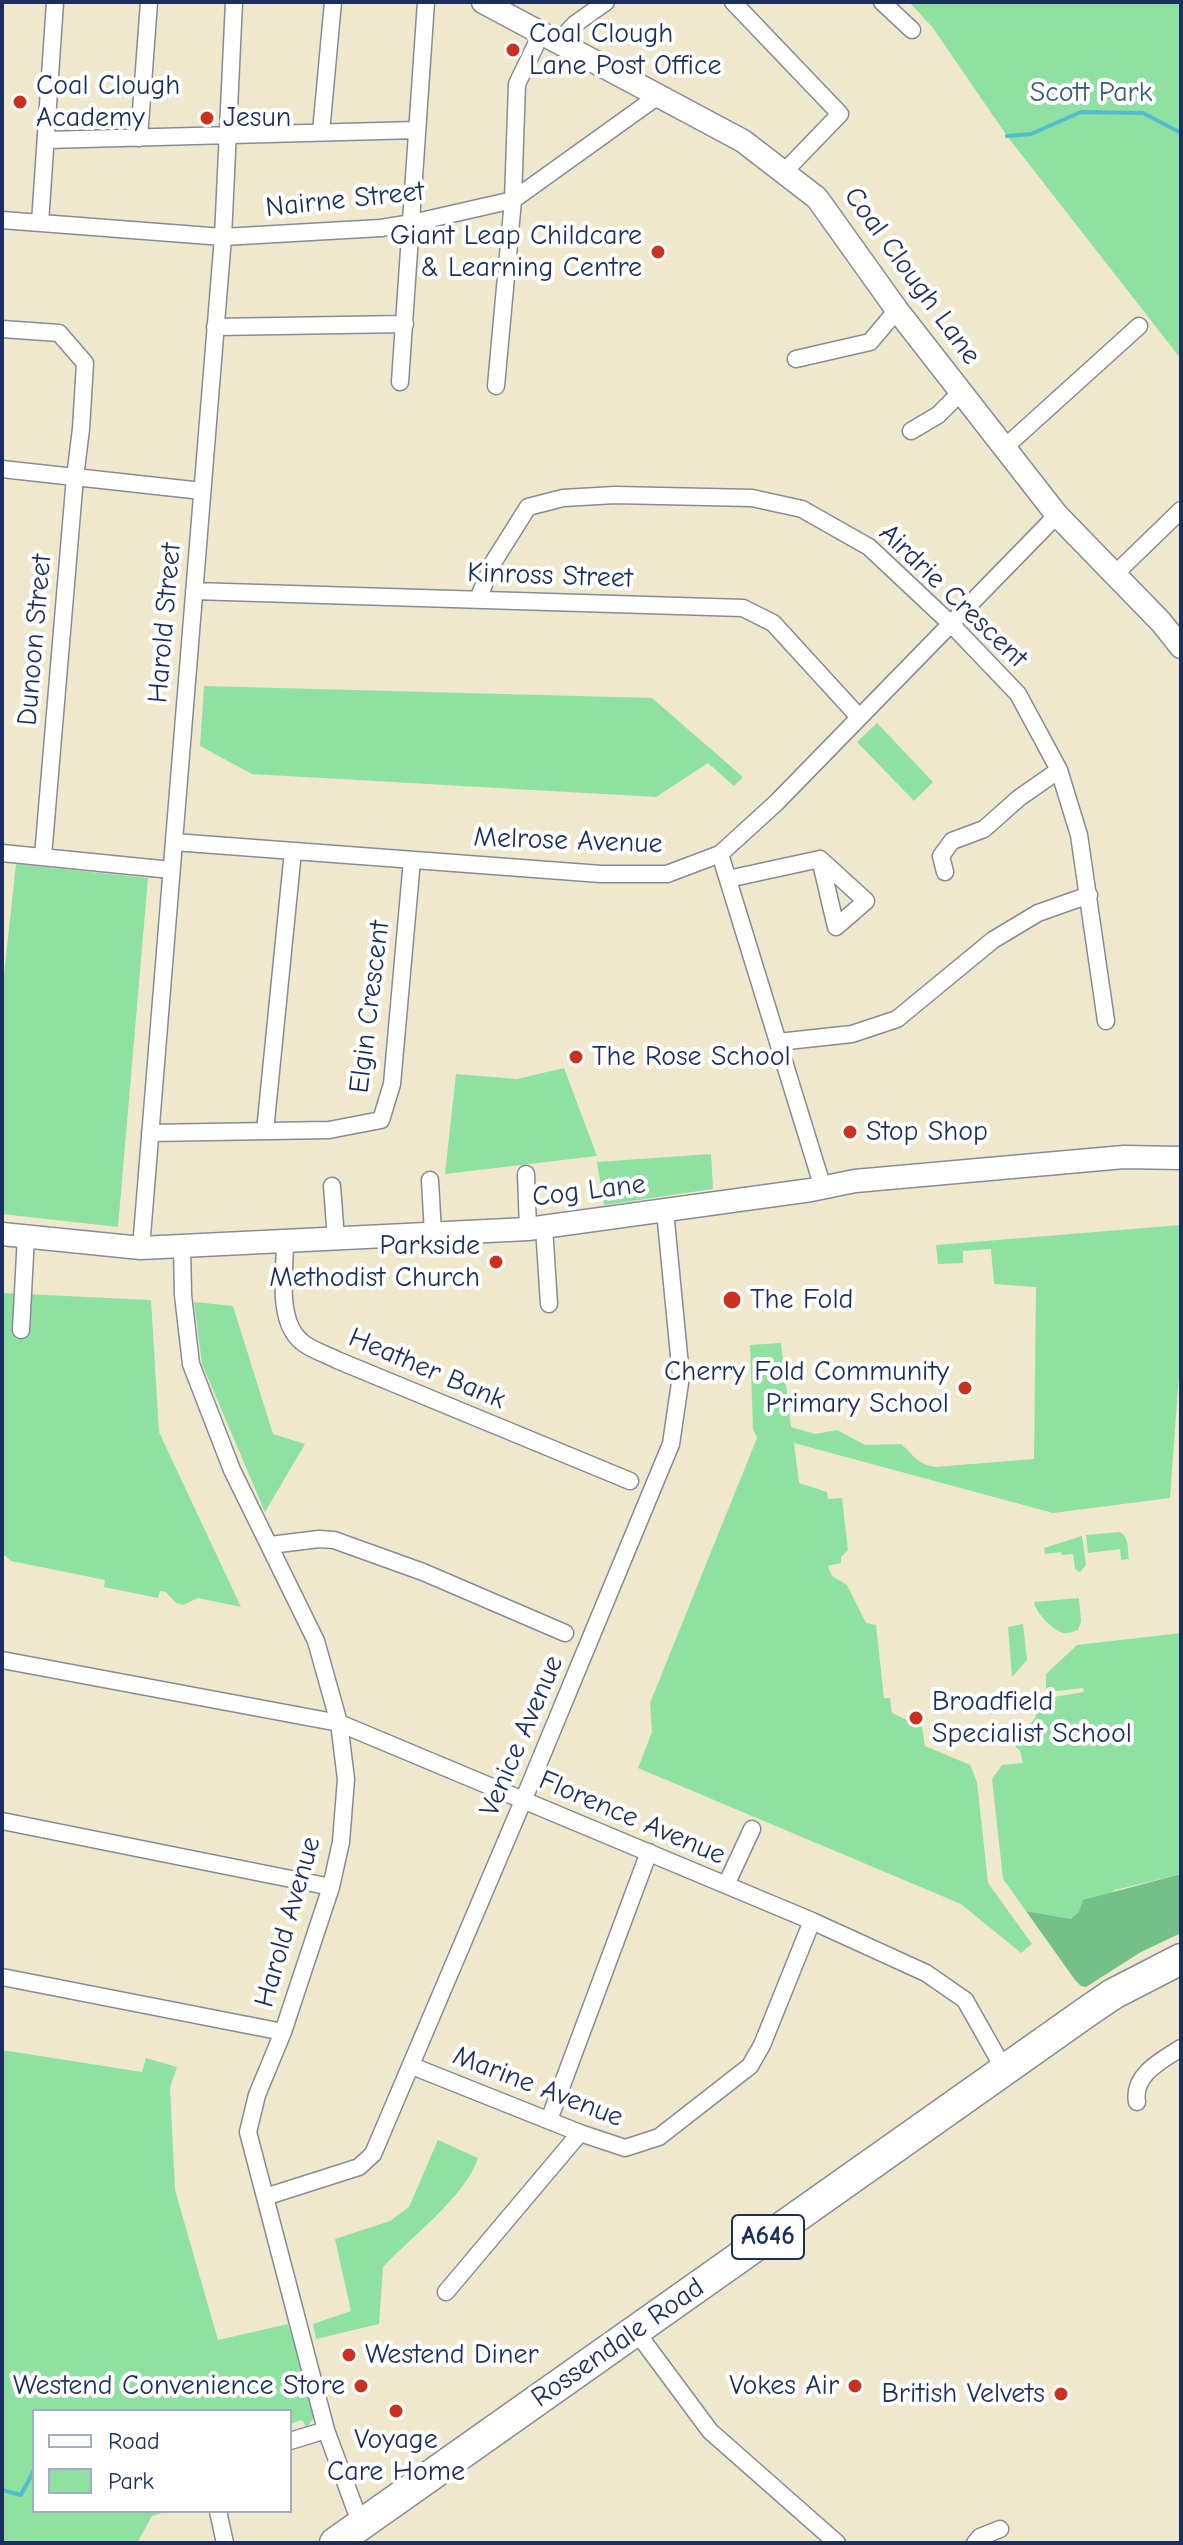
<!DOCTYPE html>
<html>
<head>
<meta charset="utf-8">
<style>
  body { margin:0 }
  #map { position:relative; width:1183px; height:2545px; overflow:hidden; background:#efe8cd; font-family:"Comic Neue",sans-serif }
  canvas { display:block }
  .frame { position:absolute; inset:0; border:4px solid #1b2f5e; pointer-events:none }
  .legend { position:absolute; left:32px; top:2409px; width:260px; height:104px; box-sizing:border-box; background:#fff; border:2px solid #a4acbf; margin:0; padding:10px 14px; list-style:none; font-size:24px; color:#1b2f5e }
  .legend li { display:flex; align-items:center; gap:16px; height:40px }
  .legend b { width:40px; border:2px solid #a4acbf }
</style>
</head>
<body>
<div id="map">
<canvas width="1183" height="2545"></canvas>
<div class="frame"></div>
<ul class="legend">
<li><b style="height:10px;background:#fff"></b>Road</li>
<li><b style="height:22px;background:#8fe1a1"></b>Park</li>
</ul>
</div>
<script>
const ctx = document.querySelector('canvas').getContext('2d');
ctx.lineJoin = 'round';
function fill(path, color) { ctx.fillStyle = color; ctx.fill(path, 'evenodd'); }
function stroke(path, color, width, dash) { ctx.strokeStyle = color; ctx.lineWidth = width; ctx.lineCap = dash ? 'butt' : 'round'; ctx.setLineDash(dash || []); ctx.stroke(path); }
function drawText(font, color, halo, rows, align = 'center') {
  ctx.font = font + ' "Comic Neue",sans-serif'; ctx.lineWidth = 8; ctx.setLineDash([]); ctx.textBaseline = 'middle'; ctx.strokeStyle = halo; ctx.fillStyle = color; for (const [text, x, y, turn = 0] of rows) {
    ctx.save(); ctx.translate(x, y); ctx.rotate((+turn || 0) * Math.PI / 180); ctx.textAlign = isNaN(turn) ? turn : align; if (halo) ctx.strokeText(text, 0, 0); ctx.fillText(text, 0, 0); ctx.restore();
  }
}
fill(new Path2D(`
  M909,2H1181V359L1007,136L933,28Z
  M204,686L652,698L743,777L734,786L708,763L656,797L252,774L200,746Z
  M877,723L933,782L914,801L857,742Z
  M16,864L148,878L118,1227L2,1214V993Z
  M564,1068L597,1156L445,1174L456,1074L517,1079Z
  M711,1154L713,1189L604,1205L597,1162Z
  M1181,1225V1347L1170,1498L1053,1513L794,1443L799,1483L827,1492L828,1499L842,1498L848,1550L841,1557V1563L828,1566L832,1576L847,1585L866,1623L876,1625L884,1698H890L892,1713L922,1727L925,1746L970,1765L977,1782L988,1883L1032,1944L1021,1953L961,1904L638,1768L652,1732L650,1703L757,1438L753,1429L750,1345L781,1343L791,1427L815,1434L837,1430L865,1445L901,1444C915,1456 915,1463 935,1467L1034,1459L1036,1287L994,1284L991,1249L963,1251V1263L938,1264L936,1245Z
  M2,1293L151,1300L159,1432L241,1607L198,1598L183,1605L176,1603L166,1592L160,1591L158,1598L104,1587L105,1580L11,1561L2,1553Z
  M194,1302L233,1306L273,1434L305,1444L265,1512L202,1364Z
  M1119,1532C1130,1536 1127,1549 1129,1559L1121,1560L1120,1549L1088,1553L1086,1535Z
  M1082,1536L1086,1565L1080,1572L1075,1569L1073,1554L1062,1555L1061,1552L1045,1554L1044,1548Z
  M1079,1598L1081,1621L1078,1630C1074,1631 1068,1634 1064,1633C1053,1631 1036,1613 1034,1602Z
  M1023,1624L1027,1660L1012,1677L1008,1627Z
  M1181,1633V1874L1115,1890L1071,1919L1026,1911L1003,1879L992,1779L1002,1765L1023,1763L1020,1751L1013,1744L1035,1718L1041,1699L1084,1692L1083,1688L1049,1692L1046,1688V1674L1077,1645Z
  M2,2050L142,2072L146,2058L177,2067L170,2088L175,2190L218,2340L288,2324L315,2415L307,2428L302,2420L290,2424V2411H34V2511H169L152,2516L137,2543H2Z
  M438,2140L478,2158C466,2196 410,2238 383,2267L379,2324L316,2339L313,2324L351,2311L335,2239L390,2221L409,2207Z`), '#8fe1a1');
fill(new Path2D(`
  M1181,1874V1933L1141,1952L1086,1987L1081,1986L1075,1980L1026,1911L1071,1919L1079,1912L1083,1900Z`), '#73bf87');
stroke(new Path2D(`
  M1007,136L1031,134L1081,112L1143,113L1181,133
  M2,2490L21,2495L34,2470`), '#52bcce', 4);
const street = new Path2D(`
  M733,2L840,114L784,172
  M882,2L912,30
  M557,43L575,24L606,2
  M321,132L333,2
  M139,138L149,2
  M46,140L417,130
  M2,220L223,237L381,228L412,223L513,200L658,96
  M40,223L55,2
  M215,327L405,324
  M2,329L59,333L85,363L81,429L75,477L43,856
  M796,359L870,342L897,310
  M400,382L426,2
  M496,386L513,200L517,84L541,34
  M911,431L938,415L960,393
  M1004,448L1139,326
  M2,469L202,491
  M1115,574L1181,510
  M194,591L743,608L773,623L859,717
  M478,599L494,561L528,507L563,498L615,495L752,498L802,509L869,547L951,624L1018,694L1059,770L1079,835L1106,1021
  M174,842L601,874H667L720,854L776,803L1057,515
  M2,853L171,870
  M720,854L823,1188
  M945,872L941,856L952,841L984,829L1019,798L1059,770
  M728,879L820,859L866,901L836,927L820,859
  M778,1042L852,1034L897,1019L993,940L1038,913L1089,895
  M265,1131L293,851
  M150,1133L329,1130L381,1120L392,1084L412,860
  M526,1174L528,1229
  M430,1180L433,1234
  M332,1186L336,1239
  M544,1227L549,1304
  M285,1242C285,1271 276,1321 302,1342C311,1350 326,1354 337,1360L630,1481
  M182,1246L183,1295L191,1364L232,1470L316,1641L339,1723L346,1779L341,1842L331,1887L283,2032L257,2095L248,2132L326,2430L361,2525
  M141,1248L223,237L234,2
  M21,1330L26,1236
  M270,1545L319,1539L334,1540L423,1572L565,1633
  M2,1660L339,1723L812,1921L926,1973L965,2000L1004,2069
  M2,1821L331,1887
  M726,1885L752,1829
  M2,1977L283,2032
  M412,2066L580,2133L625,2148L659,2137L750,2066L762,2045L812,1921
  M1137,2102C1132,2075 1162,2060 1181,2048
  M549,2120L649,1852
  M265,2197L359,2167L373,2154L523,1801L671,1444L681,1376L665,1211
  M446,2292L580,2133
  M635,2330L710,2431L837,2543
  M290,2441L326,2430
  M218,2511L225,2543
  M975,2543L980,2537L1000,2529`);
const secondary = new Path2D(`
  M483,2L743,141L817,198L897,310L1057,515L1161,622L1181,647
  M2,1234L141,1248L528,1229L811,1190L855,1181L1124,1157L1181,1158`);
const highway = new Path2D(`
  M335,2543L1088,2011L1113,1994L1181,1959`);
stroke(street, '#858c96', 19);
stroke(secondary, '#858c96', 25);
stroke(highway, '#858c96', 33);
stroke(street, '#fff', 16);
stroke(secondary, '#fff', 22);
stroke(highway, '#fff', 30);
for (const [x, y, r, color] of [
  [513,50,8,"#c8321e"],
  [20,102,8,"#c8321e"],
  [207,118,8,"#c8321e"],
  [658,252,8,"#c8321e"],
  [576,1057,8,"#c8321e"],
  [850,1132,8,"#c8321e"],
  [496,1262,8,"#c8321e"],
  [732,1300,10,"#c8321e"],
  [965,1388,8,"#c8321e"],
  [916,1718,8,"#c8321e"],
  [349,2355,8,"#c8321e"],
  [361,2386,8,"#c8321e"],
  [855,2386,8,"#c8321e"],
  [1061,2394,8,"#c8321e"],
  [396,2411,8,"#c8321e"]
]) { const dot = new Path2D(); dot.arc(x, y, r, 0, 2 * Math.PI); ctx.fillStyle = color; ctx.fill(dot); stroke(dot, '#fff', 3); }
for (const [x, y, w] of [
  [768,2237,72]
]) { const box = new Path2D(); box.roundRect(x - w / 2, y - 22, w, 44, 6); ctx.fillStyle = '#fff'; ctx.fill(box); stroke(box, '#1b2f5e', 2); }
drawText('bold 26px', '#1b2f5e', null, [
  ["A646",768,2237]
]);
drawText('28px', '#1b2f5e', '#fff', [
  ["Coal Clough",529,34],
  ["Lane Post Office",529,66],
  ["Coal Clough",36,86],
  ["Academy",36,118],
  ["Jesun",223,118],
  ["Giant Leap Childcare",642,236,"right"],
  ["& Learning Centre",642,268,"right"],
  ["The Rose School",592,1057],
  ["Stop Shop",866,1132],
  ["Parkside",480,1246,"right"],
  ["Methodist Church",480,1278,"right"],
  ["The Fold",750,1300],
  ["Cherry Fold Community",949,1372,"right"],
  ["Primary School",949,1404,"right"],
  ["Broadfield",932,1702],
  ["Specialist School",932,1734],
  ["Westend Diner",365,2355],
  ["Westend Convenience Store",345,2386,"right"],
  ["Vokes Air",839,2386,"right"],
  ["British Velvets",1045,2394,"right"],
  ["Voyage",396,2440,"center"],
  ["Care Home",396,2472,"center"]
], 'left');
drawText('28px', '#385c6f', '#fff', [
  ["Scott Park",1091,93]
]);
drawText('28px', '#1b2f5e', '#fff', [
  ["Nairne Street",345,200,-6],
  ["Coal Clough Lane",912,276,54],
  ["Kinross Street",550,576,2],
  ["Airdrie Crescent",953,596,44],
  ["Harold Street",165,623,-85],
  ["Dunoon Street",35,640,-85],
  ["Melrose Avenue",568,841,2],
  ["Elgin Crescent",370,1007,-83],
  ["Cog Lane",589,1191,-7],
  ["Heather Bank",427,1369,23],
  ["Venice Avenue",522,1736,-67],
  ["Florence Avenue",632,1818,23],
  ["Harold Avenue",288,1922,-74],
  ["Marine Avenue",538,2087,21],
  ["Rossendale Road",618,2343,-35]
]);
</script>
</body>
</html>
